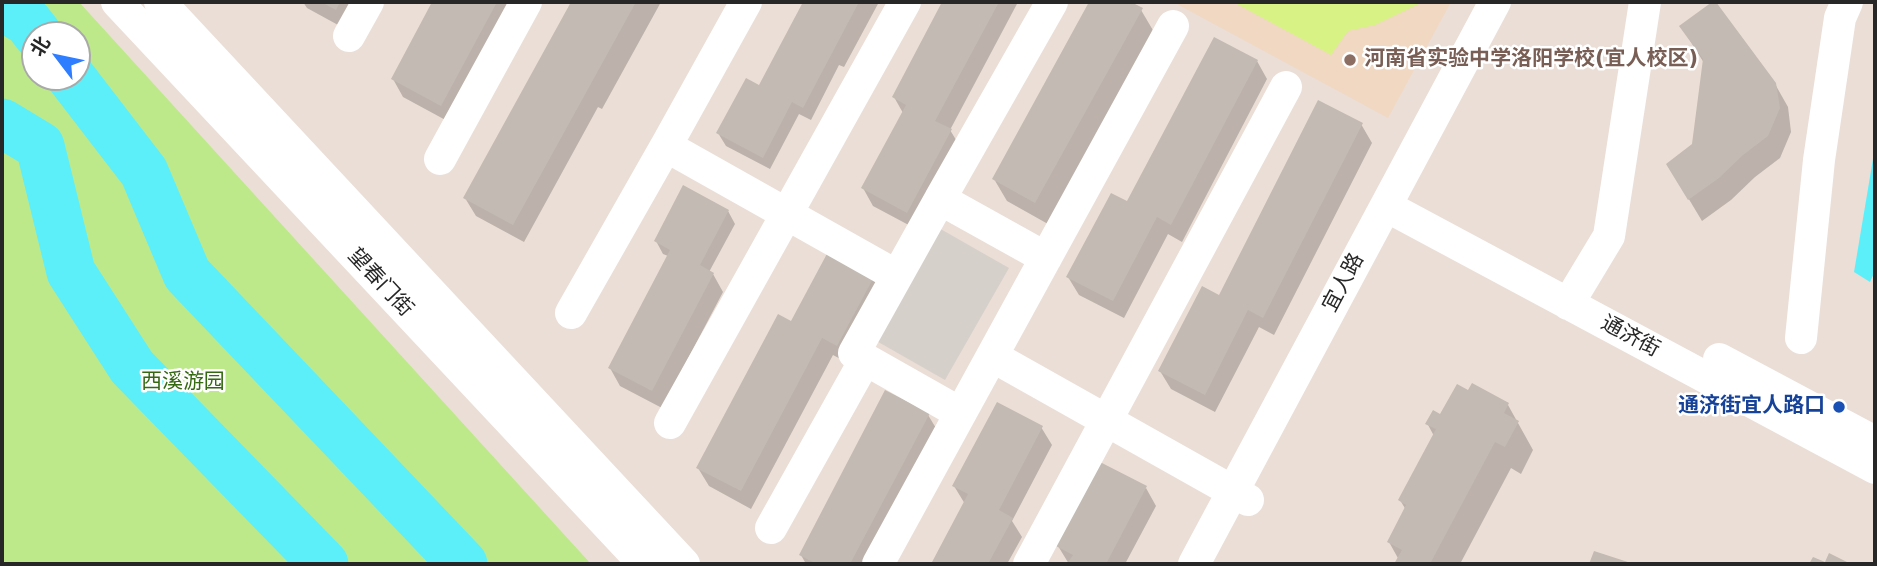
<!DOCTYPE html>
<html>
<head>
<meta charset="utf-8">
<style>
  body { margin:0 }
  #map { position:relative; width:1877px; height:566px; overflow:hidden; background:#ebded6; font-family:"DejaVu Sans","Noto Sans SC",sans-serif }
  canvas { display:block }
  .frame { position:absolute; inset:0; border:4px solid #272727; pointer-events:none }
  .north { position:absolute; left:21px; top:21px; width:70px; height:70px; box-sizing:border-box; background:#fff; border:2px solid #a9a9a9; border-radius:50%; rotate:302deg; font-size:19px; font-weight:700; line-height:28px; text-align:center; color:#272727 }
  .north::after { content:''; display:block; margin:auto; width:24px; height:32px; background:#2f7eff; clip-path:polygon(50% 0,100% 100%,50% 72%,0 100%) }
</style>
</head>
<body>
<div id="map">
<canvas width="1877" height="566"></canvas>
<div class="frame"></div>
<div class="north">北</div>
</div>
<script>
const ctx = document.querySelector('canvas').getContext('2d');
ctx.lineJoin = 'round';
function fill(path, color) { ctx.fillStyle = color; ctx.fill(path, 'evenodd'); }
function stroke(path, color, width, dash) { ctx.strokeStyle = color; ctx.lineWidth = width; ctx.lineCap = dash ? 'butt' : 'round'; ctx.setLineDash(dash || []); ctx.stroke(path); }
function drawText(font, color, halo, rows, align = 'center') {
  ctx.font = font + ' "DejaVu Sans","Noto Sans SC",sans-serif'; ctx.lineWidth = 5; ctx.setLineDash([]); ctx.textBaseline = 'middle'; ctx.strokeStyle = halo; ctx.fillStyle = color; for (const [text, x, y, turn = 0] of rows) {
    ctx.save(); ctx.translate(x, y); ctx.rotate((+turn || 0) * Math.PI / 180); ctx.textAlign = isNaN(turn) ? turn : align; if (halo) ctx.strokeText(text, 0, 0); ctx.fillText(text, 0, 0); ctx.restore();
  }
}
fill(new Path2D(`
  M1173,2H1451L1388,118Z`), '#f0d8c3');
fill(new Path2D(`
  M2,2H79L591,564H2ZM35,35H77V77H35Z`), '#bde98b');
fill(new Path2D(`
  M1233,2H1423L1375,25L1348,31L1331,55Z`), '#d9f286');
fill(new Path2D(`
  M937,227L1009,268L945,380L873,339Z`), '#d6d0ca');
fill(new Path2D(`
  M1875,147V271L1870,282L1854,272Z`), '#5ceffa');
fill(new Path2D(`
  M303,2H365L349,31L307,8Z
  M434,2H522L451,123L403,97L393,79Z
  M573,2H661L602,109L598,107L524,242L476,216L465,198Z
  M805,2H879L844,67L839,65L811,120L799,114L770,169L726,146L718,133L760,87Z
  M944,2H1018L950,130L961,148L918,230L873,206L863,188L903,113L894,97Z
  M1091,2H1127L1141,10L1154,32L1048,224L1007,201L994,179Z
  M1681,26L1775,84L1788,107L1791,132L1780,158L1755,177L1731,200L1702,221L1681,186L1694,145L1704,63Z
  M1257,61L1267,79L1182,242L1168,234L1124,318L1079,295L1068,277L1128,204Z
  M1361,124L1372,143L1274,335L1259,327L1215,412L1171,389L1160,371Z
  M728,211L735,224L709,272L713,274L723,292L662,408L620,386L610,368L668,256L663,254L656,241Z
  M874,276L885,294L848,363L833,355L751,509L709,486L698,468L792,324Z
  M1508,405L1533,450L1521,474L1511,468L1460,564H1396L1399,560L1389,542L1406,510L1400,500L1434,436L1427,423L1441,417Z
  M928,415L939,433L870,564H806L801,555Z
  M1041,427L1052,445L1012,521L1022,537L1007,564H933L965,504L954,486Z
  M1146,488L1156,506L1125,564H1069L1058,546Z`), '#0003');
stroke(new Path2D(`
  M2,6L28,22L38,35
  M71,77L144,172L187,274L463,564
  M2,123L40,146L71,272L132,367L324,564`), '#5ceffa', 49);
fill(new Path2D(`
  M321,2H340L336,10Z
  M432,2H497L441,106L391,79Z
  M571,2H636L513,225L463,198Z
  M803,2H859L803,108L792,102L763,158L716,133L746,78L759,85Z
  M942,2H999L935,121L952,129L907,213L861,188L906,105L892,97Z
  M1089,2H1131L1143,8L1035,203L992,179Z
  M1712,2H1716L1776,83L1780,108L1768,136L1743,155L1719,178L1688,200L1666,164L1692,144L1703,59L1679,26Z
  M1214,37L1258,60L1171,225L1157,217L1113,301L1066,277L1111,193L1127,201Z
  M1318,100L1363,123L1263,318L1248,310L1205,395L1158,371L1202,286L1219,295Z
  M683,185L729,210L700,265L714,273L652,391L608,368L670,250L654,241Z
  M829,250L875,275L837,346L822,338L741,491L696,468L778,314L791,321Z
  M1472,383L1509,403L1504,413L1519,421L1505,447L1495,442L1431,562L1435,564H1394L1402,550L1387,542L1406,505L1398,500L1436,429L1425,424L1433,410L1440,414L1457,384L1468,390Z
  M885,390L930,413L850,564H817L799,555Z
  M997,402L1043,426L999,510L1013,518L988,564H931L968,494L952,486Z
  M1100,462L1147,486L1106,564H1067L1073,555L1056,546Z
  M1594,551L1634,564H1589Z
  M1829,553L1851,564H1809L1813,557L1825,562Z`), '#c2bab3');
stroke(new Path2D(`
  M117,2L644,564
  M160,2L684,564
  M349,36L368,2
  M666,146L746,2
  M440,159L526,2
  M940,199L1052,2
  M1386,206L1875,468
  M1568,304L1609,236L1645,2
  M571,313L666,146L897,276
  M1801,338L1819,160L1840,18L1847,2
  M992,356L1173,26
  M1719,359L1875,442
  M960,413L854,353L940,199L1046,258
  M670,423L905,2
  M771,528L865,360
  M878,564L992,356L1248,500
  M1029,564L1286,87
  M1194,564L1495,2`), '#fff', 32);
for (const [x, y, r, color] of [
  [1350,60,7,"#8d6e63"],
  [1839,407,7,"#1a4fb4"]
]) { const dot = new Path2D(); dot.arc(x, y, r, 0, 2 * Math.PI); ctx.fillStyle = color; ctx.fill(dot); stroke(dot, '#fff', 2.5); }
drawText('bold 21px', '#785e54', '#fff', [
  ["河南省实验中学洛阳学校(宜人校区)",1364,60]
], 'left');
drawText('21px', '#272727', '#fff', [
  ["望春门街",380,283,47],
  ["宜人路",1344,283,-62],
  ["通济街",1630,337,28]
]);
drawText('21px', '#346912', '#fff', [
  ["西溪游园",183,383]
]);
drawText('bold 21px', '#164399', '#fff', [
  ["通济街宜人路口",1825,407]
], 'right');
</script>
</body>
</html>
